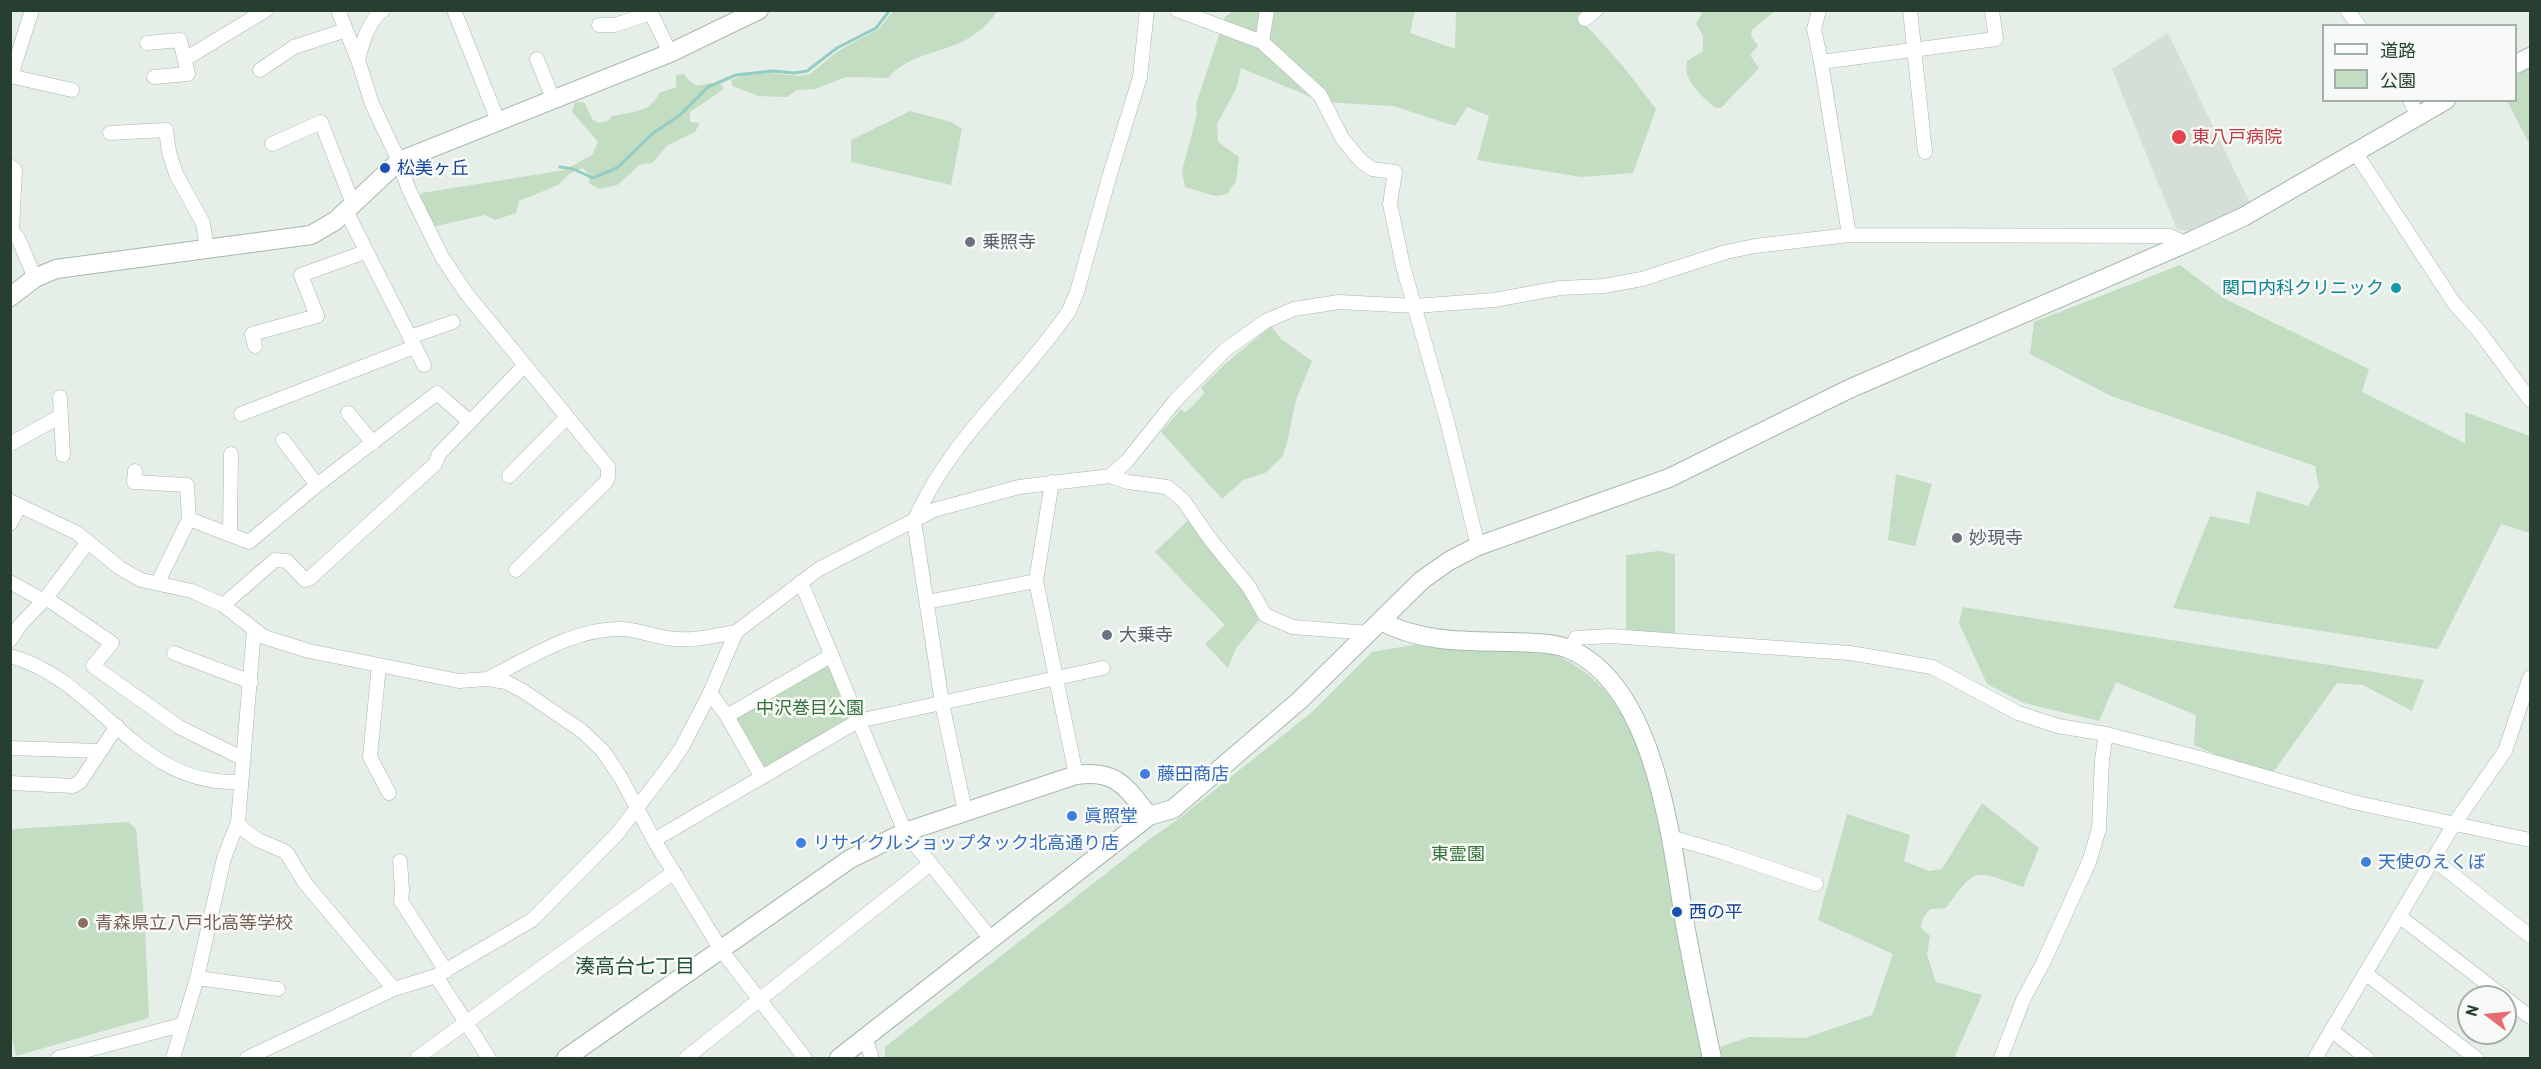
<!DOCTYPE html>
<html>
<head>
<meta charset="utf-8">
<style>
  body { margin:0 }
  #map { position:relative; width:2541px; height:1069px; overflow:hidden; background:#e6eee8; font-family:Barlow,"Noto Sans JP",sans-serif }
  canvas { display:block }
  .frame { position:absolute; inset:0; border:12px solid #263f31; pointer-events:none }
  .legend { position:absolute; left:2322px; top:24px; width:195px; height:78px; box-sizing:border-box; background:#f7faf7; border:2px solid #a3afa8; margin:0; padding:8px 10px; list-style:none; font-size:18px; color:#263f31 }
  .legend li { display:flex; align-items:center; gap:12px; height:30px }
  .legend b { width:30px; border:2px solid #a3afa8 }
  .north { position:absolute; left:2457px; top:985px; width:60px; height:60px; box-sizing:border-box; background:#f7faf7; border:2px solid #a3afa8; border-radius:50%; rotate:286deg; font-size:16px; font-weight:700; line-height:24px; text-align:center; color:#263f31 }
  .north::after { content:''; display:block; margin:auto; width:21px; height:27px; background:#e66c74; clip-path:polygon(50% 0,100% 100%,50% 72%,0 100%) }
</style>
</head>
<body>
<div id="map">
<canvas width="2541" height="1069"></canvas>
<div class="frame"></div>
<ul class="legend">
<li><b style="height:8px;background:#fff"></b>道路</li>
<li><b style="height:16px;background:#c3ddc2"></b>公園</li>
</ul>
<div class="north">N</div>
</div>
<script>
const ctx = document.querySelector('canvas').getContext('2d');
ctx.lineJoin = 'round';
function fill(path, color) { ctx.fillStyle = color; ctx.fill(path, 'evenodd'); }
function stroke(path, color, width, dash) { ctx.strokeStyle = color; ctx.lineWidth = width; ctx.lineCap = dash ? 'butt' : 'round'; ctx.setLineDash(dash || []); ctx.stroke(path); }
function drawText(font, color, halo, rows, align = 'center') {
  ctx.font = font + ' Barlow,"Noto Sans JP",sans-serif'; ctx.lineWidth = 5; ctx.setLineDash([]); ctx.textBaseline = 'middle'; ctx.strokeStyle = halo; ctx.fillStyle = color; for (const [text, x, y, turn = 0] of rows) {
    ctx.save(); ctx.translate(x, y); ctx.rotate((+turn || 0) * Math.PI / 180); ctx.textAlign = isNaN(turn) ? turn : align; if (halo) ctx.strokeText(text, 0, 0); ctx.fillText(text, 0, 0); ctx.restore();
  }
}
fill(new Path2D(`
  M2168,33L2251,205L2195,231L2177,230L2112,69Z`), '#d5ded7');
fill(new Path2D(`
  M894,10L998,11C991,19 984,28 975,34C948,54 911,51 888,78L846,77L815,89L797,90L787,97L758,96L733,86L731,80L748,74L772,73L799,76L810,74L838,51L880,28Z
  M1233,11H1415L1410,33L1455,49L1456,11H1595L1584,23L1623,66L1656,109L1633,173L1581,177L1477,160L1489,116L1467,107L1455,126L1393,106L1323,102L1241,68L1236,89L1217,124L1218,142L1239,157L1236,181L1227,194L1215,196L1185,187L1182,171L1197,114L1196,104L1225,17Z
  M1703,11H1775L1752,30L1751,36L1758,46L1750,55L1759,68L1721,108H1715C1702,95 1682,82 1687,61L1703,51V36L1696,24Z
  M2530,67V145L2507,101L2516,100V75Z
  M684,74C701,97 700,77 722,85L724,89L690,112V122L700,123L695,132L668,145L652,163L641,164L617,185L599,189L590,184L588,173L582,168L569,174L558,185L519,201L516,213L495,220L485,215L432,227L419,197L422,193L565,170L592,155L598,142L572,112L575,102H584L592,119L598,123L608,121L612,116C630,112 651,113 659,93L676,87V75Z
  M910,111L951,122L962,129L951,185L851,162V140Z
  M2180,265L2225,299L2369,369L2362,392L2465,443V412L2530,436V533L2501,524L2438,649L2173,608L2210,516L2249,524L2257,491L2308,506L2319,487L2315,466L2111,396L2030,354L2034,322Z
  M1271,326L1281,339L1312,361L1296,400L1287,443L1282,457L1265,473L1243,480L1222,499L1161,432L1181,409L1185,413L1205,393L1201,388L1226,363Z
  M1896,474L1932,484L1915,546L1888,540Z
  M1189,519L1244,591L1260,619L1236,648L1228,668L1205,644L1225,625L1155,552Z
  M1659,551L1679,555H1675V634L1626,631V555Z
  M1963,607L2424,680L2412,711L2363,685L2337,683L2269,778L2194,745L2196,715L2116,682L2099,721L2024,703L1987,684L1959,623Z
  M1413,645L1553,654C1648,692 1658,813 1674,901C1684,953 1694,1006 1704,1058H885V1047L1146,842L1177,820L1312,712L1372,652Z
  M832,655L858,721L761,776L727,716Z
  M1982,803L2039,848L2023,887C1975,871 1977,864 1946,908L1930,909L1923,918L1921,928L1930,936L1927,955L1936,982L1982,995L1954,1058H1722L1720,1047L1749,1037L1805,1038L1872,1015L1893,954L1818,920L1847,814L1910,835L1904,861L1929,871L1942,869Z
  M128,822L136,829L145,929L149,1018L16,1056L12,1038H10L11,829Z`), '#c3ddc2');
stroke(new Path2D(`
  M560,167L573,169L593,178L617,168L652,134L680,115L708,87L736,75L773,71L794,73L807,71L837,48L876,28L890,10`), '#94cdc4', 3);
const street = new Path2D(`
  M338,10L358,60L372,104L399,161L409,190L442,257L466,293L608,467V477L606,482L516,570
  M454,10L498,121
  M1177,10L1262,42L1267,10
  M1819,10L1814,29L1821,62
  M1910,10L1925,152
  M2347,10L2359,26
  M1585,19L1596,10
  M599,25H615L651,13L670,53
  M1262,42L1320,95L1342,138L1361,161L1372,169L1395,172L1390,204L1403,266L1447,421L1478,546
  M147,43L180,40L188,74L154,77
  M185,59L266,10
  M537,59L553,99
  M358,60C362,44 368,21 383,10
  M260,70L294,47L346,30
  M10,76L72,90
  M11,76L32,10
  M2410,100L2417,115
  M110,133L166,130L169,152L176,174L203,223L207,249
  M272,144L321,122L353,204
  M2355,152L2454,303L2479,331L2530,400
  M10,166L15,170L12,230
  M346,211L424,365
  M10,230L18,238L35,278
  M1849,235L2170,236L2186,244
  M410,337L453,322
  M255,346L252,334L317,316L301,275L365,252
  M60,397L63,455
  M348,413L373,443
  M241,414L414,347
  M283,440L317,485
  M10,444L61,416
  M135,471L134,482L187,485L189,519L158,582
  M509,476L566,418
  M1110,476L1127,461L1175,401L1225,350L1266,321L1294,309L1339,302L1415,306L1494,300L1560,288L1604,286L1642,279L1726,252L1755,246L1849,235L1821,62L1996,39L1992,10
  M1052,482L1036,581L1076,775
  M10,501L77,533L120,568L141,580L192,591L223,605L264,637L309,651L459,681L487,679L506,682L523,691L582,731L603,751L621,778L654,840L721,950L805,1058
  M189,519L249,542L317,485L437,393L470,422
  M10,524L19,507
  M230,534L231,454
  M10,582L44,601
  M801,582L905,832L991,939
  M46,598L112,643L93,666L179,727L244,759
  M927,602L1036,581
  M223,605L275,560L287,561L305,580L310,578L435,464L439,454L524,366
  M10,640L21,624L46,598L88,542
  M1571,650L1576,638L1610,636L1850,653L1932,667L2018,713L2058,726L2106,734L2200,758L2353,802L2530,840
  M174,653L251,682
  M10,656C102,681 134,786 240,782
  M379,665L370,757L389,793
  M487,679C528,659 573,628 621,629C636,629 651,636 667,638C690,642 713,636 736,632
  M710,693L727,716L761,776
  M727,716L832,655
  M10,748L100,751
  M10,783L73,786L80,782L117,726
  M965,811L942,703L914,521C950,438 1019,384 1069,311L1077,292L1110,174L1140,77L1147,10
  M238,822L243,829L258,840L286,852L305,883L394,989
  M1670,837L1722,852L1816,884
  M654,840L858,721L1103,668
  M2433,859L2530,936
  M400,861L402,890L401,901L446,971
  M2399,916L2504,997
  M2365,973L2476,1058
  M436,976L489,1058
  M197,978L278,989
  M2505,998L2530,1017
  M2331,1030L2367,1058
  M865,1038L872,1058
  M58,1058L181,1025
  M173,1058L197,978L224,858L238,822L254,630
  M247,1058L394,989L436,976L532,920L617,834L669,766L682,747L710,693L736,632L819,569L934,510L1019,487L1110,476L1128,482L1167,487L1183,500L1210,539L1249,587L1265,615L1293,627L1369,633
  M417,1058L674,872
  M686,1058L929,865
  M2001,1058L2023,1000L2043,963L2089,862L2099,829L2102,760L2106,734
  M2315,1058L2454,824L2505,751L2530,677`);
const secondary = new Path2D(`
  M2516,64L2530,57
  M10,297L35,278L56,269L311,235L335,221L399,161L670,53L759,10
  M1381,621C1421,643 1468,641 1513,642C1532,643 1554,642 1571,650C1658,689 1672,848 1686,930C1694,973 1703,1016 1712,1058
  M566,1058L850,859L905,832L1076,775C1116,769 1126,787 1149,816
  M839,1058L1149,816L1173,809L1300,700L1422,580L1449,561L1478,546L1669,478L1849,389L2191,241L2243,217L2446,100`);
stroke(street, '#a9b6ad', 15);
stroke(secondary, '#a6b9ac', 20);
stroke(street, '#fff', 14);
stroke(secondary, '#fff', 18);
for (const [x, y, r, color] of [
  [2179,137,8,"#e0444e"],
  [385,168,6,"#1a4fb4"],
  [970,242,6,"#6b7280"],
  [2396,288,6,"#0f9aa8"],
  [1957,538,6,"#6b7280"],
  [1107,635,6,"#6b7280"],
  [1145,774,6,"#3f7fe0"],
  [1072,816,6,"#3f7fe0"],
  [801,843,6,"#3f7fe0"],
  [2366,862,6,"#3f7fe0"],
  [1677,912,6,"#1a4fb4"],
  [83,923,6,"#8d6e63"]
]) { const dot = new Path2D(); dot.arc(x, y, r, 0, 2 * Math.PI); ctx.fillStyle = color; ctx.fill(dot); stroke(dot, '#f7faf7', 2); }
drawText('18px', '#be3a42', '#f7faf7', [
  ["東八戸病院",2192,137]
], 'left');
drawText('18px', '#164399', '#f7faf7', [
  ["松美ヶ丘",397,168],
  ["西の平",1689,912]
], 'left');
drawText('18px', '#5b616d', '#f7faf7', [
  ["乗照寺",982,242],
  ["妙現寺",1969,538],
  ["大乗寺",1119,635]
], 'left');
drawText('18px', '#0d838f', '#f7faf7', [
  ["関口内科クリニック",2384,288]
], 'right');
drawText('18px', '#347239', '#f7faf7', [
  ["中沢巻目公園",810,708],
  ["東霊園",1458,854]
]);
drawText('18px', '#366cbe', '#f7faf7', [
  ["藤田商店",1157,774],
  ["眞照堂",1084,816],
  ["リサイクルショップタック北高通り店",813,843],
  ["天使のえくぼ",2378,862]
], 'left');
drawText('18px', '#785e54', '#f7faf7', [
  ["青森県立八戸北高等学校",95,923]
], 'left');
drawText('20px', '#244f37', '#f7faf7', [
  ["湊高台七丁目",635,966]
]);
</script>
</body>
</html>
